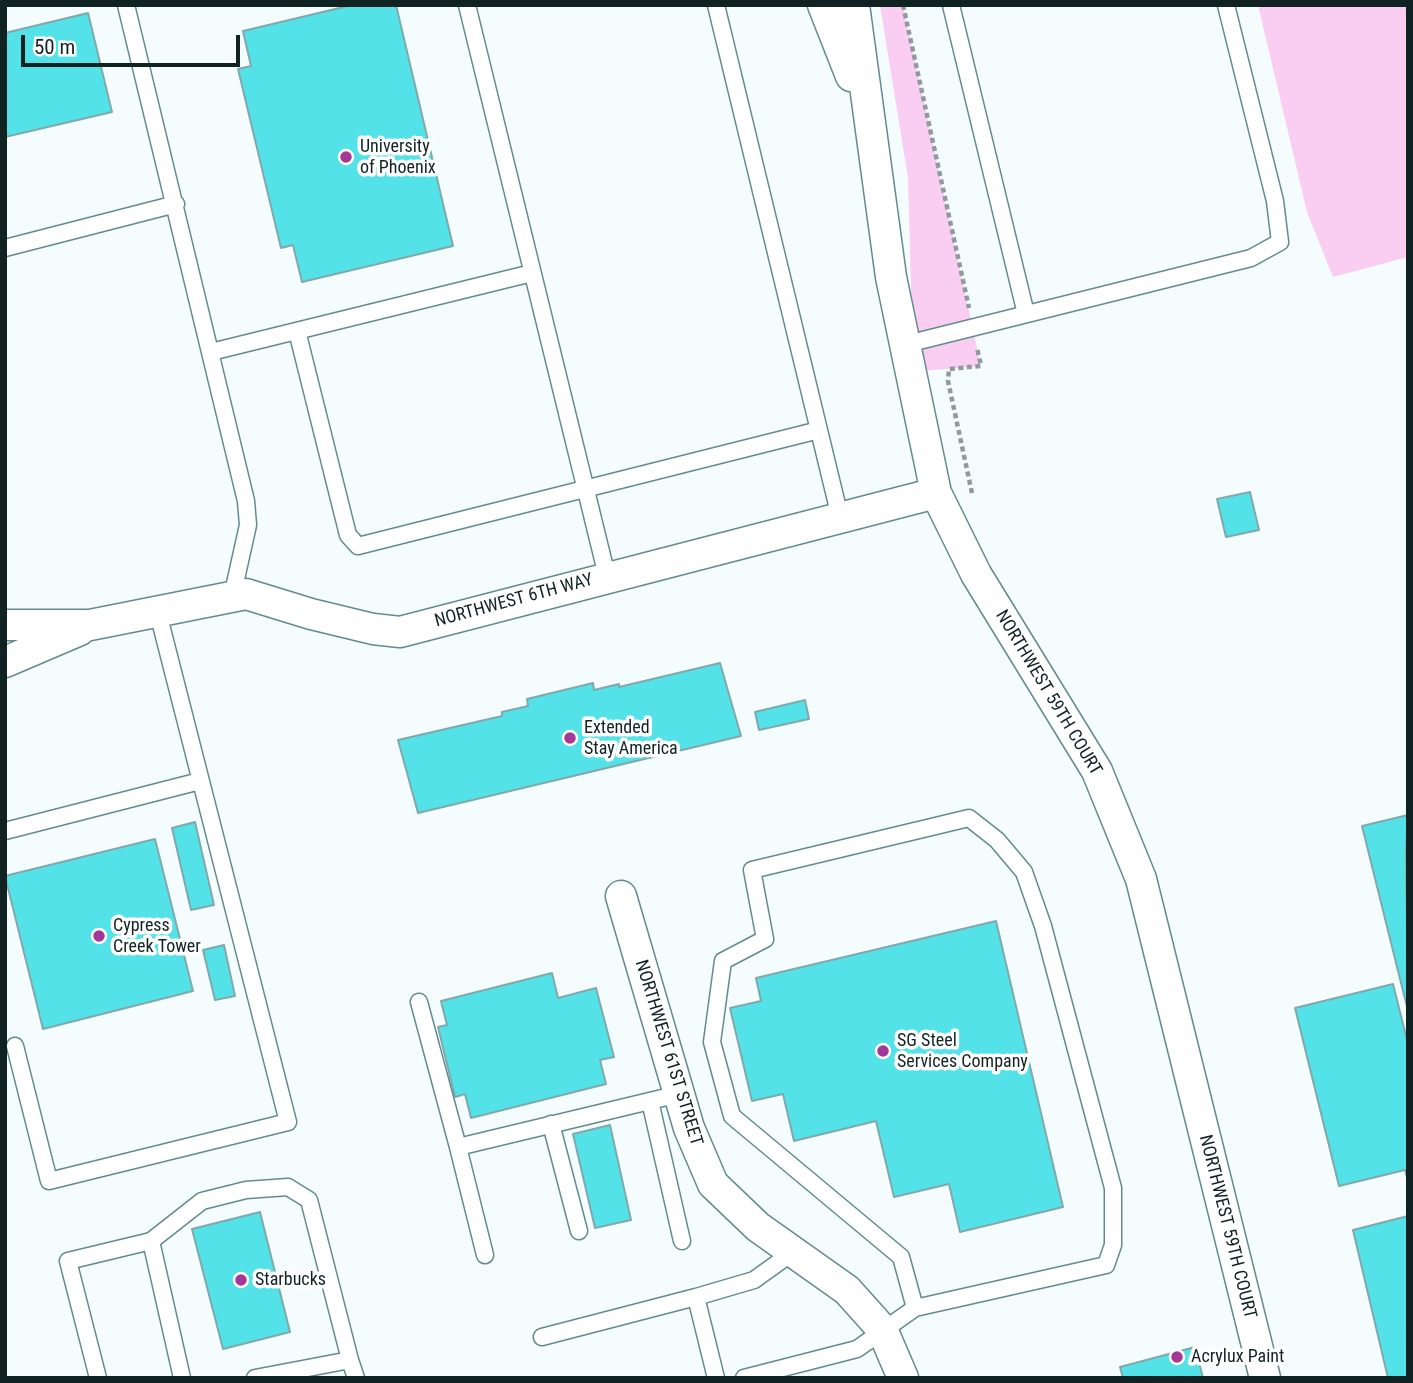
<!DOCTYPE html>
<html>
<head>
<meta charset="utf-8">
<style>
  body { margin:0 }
  #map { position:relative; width:1413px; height:1383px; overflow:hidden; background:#f4fcfd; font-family:"Roboto Condensed",sans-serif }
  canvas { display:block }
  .frame { position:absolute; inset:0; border:7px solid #112223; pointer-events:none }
  .scale { position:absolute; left:21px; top:35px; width:219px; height:32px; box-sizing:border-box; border:4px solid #112223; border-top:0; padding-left:9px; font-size:21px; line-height:24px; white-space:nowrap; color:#112223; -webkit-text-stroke:5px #fff; paint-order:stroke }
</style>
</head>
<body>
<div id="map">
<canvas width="1413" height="1383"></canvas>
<div class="frame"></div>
<div class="scale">50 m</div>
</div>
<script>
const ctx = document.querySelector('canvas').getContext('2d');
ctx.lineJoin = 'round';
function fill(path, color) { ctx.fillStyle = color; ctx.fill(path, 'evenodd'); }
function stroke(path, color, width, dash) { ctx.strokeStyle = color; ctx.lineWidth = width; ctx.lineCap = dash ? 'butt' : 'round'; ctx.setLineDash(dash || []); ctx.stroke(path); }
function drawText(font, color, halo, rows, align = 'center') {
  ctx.font = font + ' "Roboto Condensed",sans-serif'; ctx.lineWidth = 7; ctx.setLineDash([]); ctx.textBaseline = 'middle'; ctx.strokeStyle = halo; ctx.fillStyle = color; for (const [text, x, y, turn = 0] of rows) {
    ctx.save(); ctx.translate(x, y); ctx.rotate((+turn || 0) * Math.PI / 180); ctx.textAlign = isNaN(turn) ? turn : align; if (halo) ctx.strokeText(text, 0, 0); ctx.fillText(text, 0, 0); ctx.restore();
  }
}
fill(new Path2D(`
  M880,5H903L981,366L923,371L912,324L908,178Z
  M1258,5H1408V257L1333,277L1307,212Z`), '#facef3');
const building = new Path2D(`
  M352,5H396L453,246L302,282L293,245L281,248L238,69L251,66L243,31Z
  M88,13L112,112L5,137V33Z
  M1250,492L1259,530L1226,537L1217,499Z
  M720,663L741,736L418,813L398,740L502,716V712L528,706L527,699L593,683L594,690L619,684V687Z
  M805,700L809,719L759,730L755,712Z
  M1408,815L1406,850L1408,1011L1362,826Z
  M195,822L214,905L191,910L172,828Z
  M155,839L193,991L43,1029L5,876Z
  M996,921L1063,1207L960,1232L949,1184L894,1197L876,1121L794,1141L783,1094L752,1101L730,1008L761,1001L756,978Z
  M224,945L235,996L215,1000L203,950Z
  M552,973L558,998L596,988L614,1057L600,1060L606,1084L471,1118L465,1094L455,1097L438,1027L447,1025L441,1001Z
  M1393,984L1408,1044V1181L1405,1170L1339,1186L1295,1008Z
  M610,1125L631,1220L595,1228L573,1134Z
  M260,1212L290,1332L223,1349L192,1229Z
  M1408,1216V1378H1388L1353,1230Z
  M1195,1347L1203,1378H1123L1120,1367Z`);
fill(building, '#54e2e9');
stroke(building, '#80a9ab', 2);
const service = new Path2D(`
  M126,5L246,501L248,525L232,597
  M467,5L607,576
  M716,5L840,517
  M951,5L1026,314
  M5,248L176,204
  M297,331L348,535L358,546L819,430
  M907,344L1251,258L1280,242L1275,201L1226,5
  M211,352L532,273
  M5,831L200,781
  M419,1002L458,1147
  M15,1046L49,1181L288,1122L158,613
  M650,1101L682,1241
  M551,1124L579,1231
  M151,1241L182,1378
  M485,1255L458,1147L679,1094
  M542,1337L696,1297
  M350,1360L356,1378
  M98,1378L68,1261L151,1241L202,1201L246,1190L288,1187L309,1200L350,1360L255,1378
  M716,1378L696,1297L754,1280L793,1252
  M744,1378L857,1349L915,1308L1106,1265L1113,1245V1188L1043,926L1024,872L997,840L969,818L752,870L765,939L723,961L712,1042L732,1116L901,1257L915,1308`);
const minor = new Path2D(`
  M823,5L851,76
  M854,5L891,277L936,493L976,574L1097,771L1141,879L1265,1378
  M5,625H90L246,594L311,614L373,629L400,632L936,493
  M5,662L80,630
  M621,896L689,1128L713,1184L758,1227L847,1290L882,1329L903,1378`);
stroke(service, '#638b8d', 19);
stroke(minor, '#638b8d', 33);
stroke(new Path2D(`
  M903,5L969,308
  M972,493L948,381L949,369L981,366L977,348`), '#8e9a9b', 4.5, [5, 3.5]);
stroke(service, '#fff', 16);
stroke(minor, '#fff', 30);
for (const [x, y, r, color] of [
  [346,157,7,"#a43899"],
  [570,738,7,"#a43899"],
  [99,936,7,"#a43899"],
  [883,1051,7,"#a43899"],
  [241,1280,7,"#a43899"],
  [1177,1357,7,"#a43899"]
]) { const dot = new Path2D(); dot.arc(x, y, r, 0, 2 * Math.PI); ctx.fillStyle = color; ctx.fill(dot); stroke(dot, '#fff', 2.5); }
drawText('18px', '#112223', '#fff', [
  ["University",360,147],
  ["of Phoenix",360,168],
  ["Extended",584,728],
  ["Stay America",584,749],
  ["Cypress",113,926],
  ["Creek Tower",113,947],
  ["SG Steel",897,1041],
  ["Services Company",897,1062],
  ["Starbucks",255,1280],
  ["Acrylux Paint",1191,1357]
], 'left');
drawText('18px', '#112223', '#fff', [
  ["NORTHWEST 6TH WAY",514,601,-15],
  ["NORTHWEST 59TH COURT",1048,693,59],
  ["NORTHWEST 61ST STREET",668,1053,73],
  ["NORTHWEST 59TH COURT",1227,1227,76]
]);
</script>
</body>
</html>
